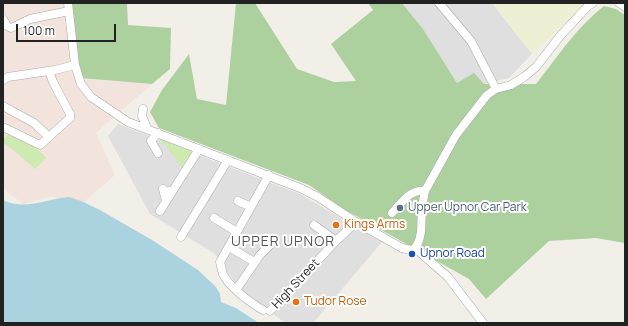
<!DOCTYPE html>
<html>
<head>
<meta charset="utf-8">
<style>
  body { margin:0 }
  #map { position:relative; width:628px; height:326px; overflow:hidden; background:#f2efe9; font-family:Manrope,sans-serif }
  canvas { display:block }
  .frame { position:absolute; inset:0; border:4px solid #222; pointer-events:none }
  .scale { position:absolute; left:16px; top:24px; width:100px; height:18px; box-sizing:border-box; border:2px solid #222; border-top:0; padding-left:5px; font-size:12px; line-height:14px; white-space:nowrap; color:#222; -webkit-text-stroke:3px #fff; paint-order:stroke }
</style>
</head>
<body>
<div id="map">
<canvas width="628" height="326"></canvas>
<div class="frame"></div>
<div class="scale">100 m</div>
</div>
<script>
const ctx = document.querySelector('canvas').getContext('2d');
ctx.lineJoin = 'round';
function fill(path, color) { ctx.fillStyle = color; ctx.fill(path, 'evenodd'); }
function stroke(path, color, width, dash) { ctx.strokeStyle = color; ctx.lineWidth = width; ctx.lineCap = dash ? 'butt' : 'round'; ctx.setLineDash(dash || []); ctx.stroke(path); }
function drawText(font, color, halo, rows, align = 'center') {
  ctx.font = font + ' Manrope,sans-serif'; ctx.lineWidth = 4; ctx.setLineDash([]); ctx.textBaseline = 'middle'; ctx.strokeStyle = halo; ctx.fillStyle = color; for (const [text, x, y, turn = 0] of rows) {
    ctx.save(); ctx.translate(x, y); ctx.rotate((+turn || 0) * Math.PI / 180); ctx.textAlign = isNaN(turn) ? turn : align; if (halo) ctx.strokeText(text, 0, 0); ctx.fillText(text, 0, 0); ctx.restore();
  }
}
fill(new Path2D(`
  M402,3H492L532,54L509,78L484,84L457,83L423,29Z
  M118,124L300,194L382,242L313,323H285L239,288L215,254L150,214L108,136Z`), '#e0dfdf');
fill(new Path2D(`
  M3,3H73L84,79L152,84L96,133L115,175L75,210L53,196L23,204L3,189Z`), '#f3e3dd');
fill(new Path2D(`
  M492,3H587L532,54Z`), '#eef0d5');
fill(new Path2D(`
  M8,134C20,141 38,146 46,158L35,169L11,148L3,144V140Z
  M162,134L190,147L192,151L182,166H180L173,154L171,155L166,144L163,145L159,138Z`), '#cdebb0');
fill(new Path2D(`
  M70,3H127L128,25L171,28L170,69L152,84L80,78Z
  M236,3H255L297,69L334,82L356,81L331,44L373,10L368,3H402L423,29L457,83L474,73L484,84H536C557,57 577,27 604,6L616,9L625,15V243L596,238L549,241L486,299L469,279L342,208L309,185L159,128L150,112L162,90L189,54L197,99L226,105Z`), '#add19e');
fill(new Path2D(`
  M69,197L81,201L100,210L152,240L198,270L216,287L220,294L221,302L236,308L259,323H3V200C25,211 46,199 69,197Z`), '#aad3df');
const minor = new Path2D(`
  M68,3L75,65L81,84L91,97L128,122L300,188L318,197L356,222L402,248L411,250L415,248L419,241L421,232L422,207L425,191L456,135L487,95L496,89L511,85L524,77L536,67L561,35L588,6L593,3
  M439,3L471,41L496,89
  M619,3L625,7
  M3,19L7,26L11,28L30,19L69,11
  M3,80L8,77L55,70L75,65
  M3,106L34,123L49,137
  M143,109L142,116L147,128
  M3,127L40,145L70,118V114L53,82L49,71
  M158,153L151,141L158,133
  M163,189L165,197L169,191
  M238,201L251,207
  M160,211L199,149
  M392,213C401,204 411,188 425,191
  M214,218L237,232
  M314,225L336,241
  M181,237L228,160
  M229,247L251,260
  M415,248L448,277L483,323
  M236,290L260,255L269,246
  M263,310C252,304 228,286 223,274C222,271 221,266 220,262L269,175
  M270,311L336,241L356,222`);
stroke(minor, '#a9a9a9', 9);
stroke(minor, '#fff', 8);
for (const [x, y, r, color] of [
  [400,208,4,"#5c6f8a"],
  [336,225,4,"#e8710a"],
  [412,254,4,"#1a4fb4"],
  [296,302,4,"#e8710a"]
]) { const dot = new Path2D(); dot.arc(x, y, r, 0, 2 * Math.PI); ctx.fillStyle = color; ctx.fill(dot); stroke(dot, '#fff', 1.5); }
drawText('12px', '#4e5e75', '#fff', [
  ["Upper Upnor Car Park",408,208]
], 'left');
drawText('12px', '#c56008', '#fff', [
  ["Kings Arms",344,225],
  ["Tudor Rose",304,302]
], 'left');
drawText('12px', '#164399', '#fff', [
  ["Upnor Road",420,254]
], 'left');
drawText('12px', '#222', '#fff', [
  ["High Street",296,284,-47]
]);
ctx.letterSpacing = '1px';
drawText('14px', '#555', '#fff', [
  ["UPPER UPNOR",283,242]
]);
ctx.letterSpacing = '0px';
</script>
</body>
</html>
